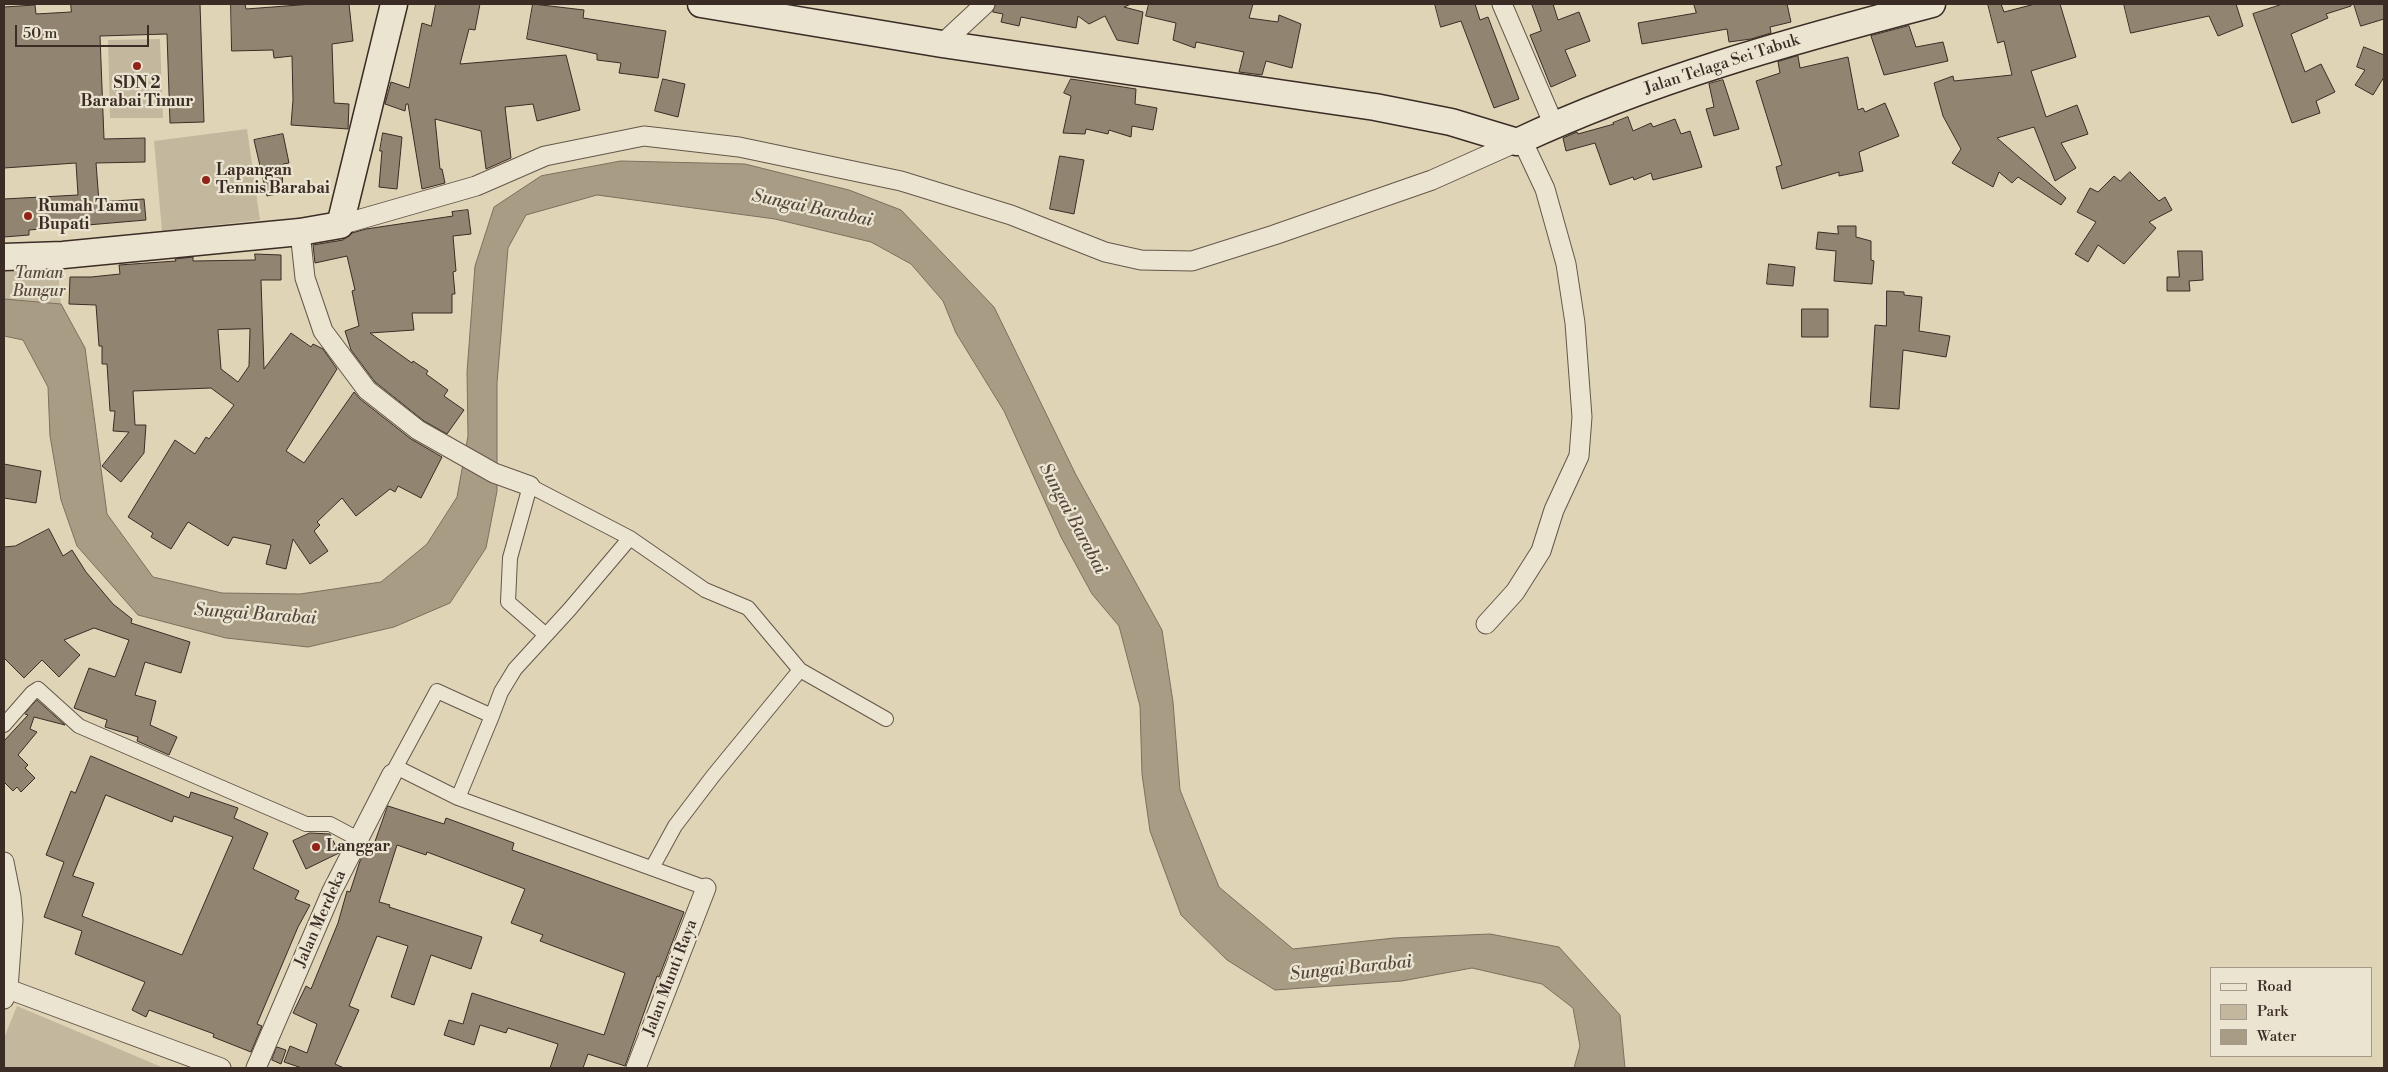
<!DOCTYPE html>
<html>
<head>
<meta charset="utf-8">
<style>
  body { margin:0 }
  #map { position:relative; width:2388px; height:1072px; overflow:hidden; background:#dfd5b6; font-family:"Libre Bodoni",serif }
  canvas { display:block }
  .frame { position:absolute; inset:0; border:5px solid #3c2c26; pointer-events:none }
  .legend { position:absolute; left:2210px; top:967px; width:162px; height:90px; box-sizing:border-box; background:#eae4d0; border:1px solid #a49a8c; margin:0; padding:6px 9px; list-style:none; font-size:15px; color:#3c2c26 }
  .legend li { display:flex; align-items:center; gap:10px; height:25px }
  .legend b { width:25px; border:1px solid #a49a8c }
  .scale { position:absolute; left:15px; top:25px; width:134px; height:22px; box-sizing:border-box; border:2px solid #3c2c26; border-top:0; padding-left:6px; font-size:15px; line-height:18px; white-space:nowrap; color:#3c2c26; -webkit-text-stroke:4px #eae4d0; paint-order:stroke }
</style>
</head>
<body>
<div id="map">
<canvas width="2388" height="1072"></canvas>
<div class="frame"></div>
<ul class="legend">
<li><b style="height:6px;background:#eae4d0"></b>Road</li>
<li><b style="height:14px;background:#c3b89e"></b>Park</li>
<li><b style="height:14px;background:#a89c85"></b>Water</li>
</ul>
<div class="scale">50 m</div>
</div>
<script>
const ctx = document.querySelector('canvas').getContext('2d');
ctx.lineJoin = 'round';
function fill(path, color) { ctx.fillStyle = color; ctx.fill(path, 'evenodd'); }
function stroke(path, color, width, dash) { ctx.strokeStyle = color; ctx.lineWidth = width; ctx.lineCap = dash ? 'butt' : 'round'; ctx.setLineDash(dash || []); ctx.stroke(path); }
function drawText(font, color, halo, rows, align = 'center') {
  ctx.font = font + ' "Libre Bodoni",serif'; ctx.lineWidth = 4.5; ctx.setLineDash([]); ctx.textBaseline = 'middle'; ctx.strokeStyle = halo; ctx.fillStyle = color; for (const [text, x, y, turn = 0] of rows) {
    ctx.save(); ctx.translate(x, y); ctx.rotate((+turn || 0) * Math.PI / 180); ctx.textAlign = isNaN(turn) ? turn : align; if (halo) ctx.strokeText(text, 0, 0); ctx.fillText(text, 0, 0); ctx.restore();
  }
}
fill(new Path2D(`
  M160,39L163,118H110L108,40Z
  M247,129L260,220L162,231L154,141Z
  M57,263L61,304L4,299V264Z
  M17,1006L164,1068H4V1038Z`), '#c3b89e');
const water = new Path2D(`
  M621,161L745,164L849,190L901,210L994,307L1076,475L1162,630L1173,702L1180,790L1219,887L1293,949L1394,938L1490,934L1559,947L1620,1015L1625,1068H1574L1580,1046L1573,1008L1542,984L1472,968L1402,981L1275,990L1227,960L1181,915L1150,831L1142,774L1140,706L1119,626L1092,594L1061,537L1004,411L956,333L943,301L911,264L871,242L775,219L597,195L526,215L508,248L497,383V491L486,548L450,603L394,627L308,647L226,638L138,615L77,546L61,500L50,436L48,387L23,340L4,336V299L61,304L85,348L107,514L153,577L222,593L300,594L381,582L427,544L457,497L468,436L467,372L475,266L494,207L541,176Z`);
fill(water, '#a89c85');
stroke(water, '#7d6f5f', 1);
const building = new Path2D(`
  M71,4H200L204,122L170,123L167,34L100,36L104,139L145,138V162L96,163L99,202L144,199L146,220L29,230V235L4,237V199L78,195L76,163L4,168V7L35,5L36,14L71,12Z
  M231,4H245L246,9L312,4H349L353,41L332,44L334,103L349,104L348,129L291,125L293,100L292,56L274,58L273,50L232,51Z
  M436,4H480L475,30L469,29L460,64L566,55L580,110L537,121L533,104L505,107L511,158L486,169L481,131L435,119L440,169H442L445,183L422,189L408,104H406L405,111L385,104L391,82L409,88L422,23L431,26Z
  M533,4L584,10L583,18L666,31L658,78L619,73L621,63L597,60V54L527,39Z
  M996,4H1131L1124,7L1143,12L1138,44L1117,40L1105,16L1089,24L1078,16L1076,28L1021,17L1019,26L1001,22L1003,14L993,12Z
  M1149,4H1253L1249,18L1278,22L1279,15L1301,24L1292,68L1266,61L1262,75L1239,72L1244,52L1196,42L1195,48L1173,40L1176,23L1146,16Z
  M1435,4H1475L1480,20L1488,17L1519,99L1494,108L1461,21L1441,27Z
  M1532,4H1553L1558,20L1579,12L1590,41L1565,50L1576,76L1551,87L1530,35L1541,31Z
  M1694,4H1787L1791,22L1770,27L1771,33L1751,39L1729,42L1727,29L1642,44L1638,23L1696,13Z
  M1988,4H2001L2004,12L2035,4H2060L2076,57L2031,71L2046,117L2077,105L2088,134L2061,143L2076,168L2055,181L2034,127L1997,138L2066,198L2061,205L2018,177L2012,183L1999,172L1993,187L1952,163L1961,149L1943,116L1934,83L1953,76L1954,81L2012,75L2004,41L1998,43Z
  M2124,4H2236L2243,26L2218,36L2209,16L2131,33Z
  M2283,4H2351V6L2326,14L2328,18L2291,34L2305,72L2321,64L2335,92L2316,101L2320,113L2292,123L2253,14Z
  M2354,4H2384V19L2361,26Z
  M1909,26L1916,47L1943,42L1948,61L1884,75L1871,36Z
  M2364,47L2384,55V77L2373,95L2355,85L2365,70L2357,67Z
  M1798,56L1800,68L1848,57L1858,110L1863,108L1865,112L1885,103L1899,136L1859,152L1863,171L1839,176V172L1782,189L1776,167L1782,165L1756,81L1780,73L1778,62Z
  M663,79L685,84L678,117L655,111Z
  M1071,79L1136,89L1135,104L1157,108L1153,130L1132,126L1131,137L1109,130L1108,134L1086,129L1085,134L1063,133L1071,96L1064,93Z
  M1723,80L1739,129L1714,136L1706,109L1714,107L1709,84Z
  M1628,117L1633,131L1651,123L1653,127L1675,119L1681,134L1690,131L1702,167L1653,180L1651,173L1634,180L1633,177L1610,185L1595,143L1566,151L1563,138L1577,132L1578,134L1614,124L1613,123Z
  M383,133L402,137L397,189L379,187L382,151H380Z
  M283,134L289,163L283,164L282,193L267,196L254,140Z
  M1060,156L1084,160L1074,214L1050,209Z
  M2130,172L2159,201L2165,197L2172,210L2149,222L2156,228L2124,264L2098,245L2088,262L2075,254L2096,222L2077,212L2090,188L2098,192L2114,176L2120,181Z
  M468,210L471,234L453,236L456,271L453,272L455,294H452V313H412L414,330L370,333L412,363L413,361L428,371L426,374L448,390L444,396L464,410L447,434L424,421L375,382L351,350L345,331L359,326L352,291L355,290L347,256L315,263L313,245L343,240L352,233L366,229L453,216L452,212Z
  M1838,226H1856V237L1871,241V260L1874,261L1872,284L1834,281L1836,251L1816,249L1818,232L1838,234Z
  M2178,251H2202L2203,280L2189,281L2190,291H2167V277H2179Z
  M255,254L281,255V280H261L264,369L291,333L311,347L313,344L323,349L337,369L286,451L304,463L354,392L360,399L411,439L442,457L421,498L398,486L395,492L390,489L356,516L342,498L317,522L320,525L314,531L328,551L310,564L293,539L286,569L266,564L271,545L233,537L228,546L188,522L171,549L151,537L153,533L128,517L175,440L195,454L206,437L209,439L234,405L211,388L133,391L135,425H146L144,453L121,482L102,466L129,432L113,431L115,411H110L107,364H102V346H99L96,305L69,304L70,277H91L120,274L119,265L176,261L175,259L193,257V261L255,260ZM250,329L249,366L238,382L221,369L218,330Z
  M1769,264L1795,267L1793,286L1767,284Z
  M1887,291L1904,292V295L1922,297L1919,331L1950,336L1946,357L1903,350L1899,409L1870,407L1875,325L1886,326Z
  M1802,309H1828V337H1802Z
  M4,464L41,471L36,503L4,498Z
  M49,529L63,556L72,550L86,572L113,604L132,619L131,623L190,642L181,673L145,662L135,695L156,701L150,725L177,737L169,755L137,741L138,737L105,727L107,720L74,708L89,668L115,677L129,640L94,628L64,640L80,655L59,677L42,660L24,678L4,658V547L15,546Z
  M37,700L65,725L34,717L30,729L37,732L18,755L28,765L25,768L35,778L21,792L17,787L13,791L4,782V741L28,715L25,714Z
  M91,756L189,798L191,792L238,808L234,818L268,833L253,869L299,891L295,899L310,905L298,927L257,1024L262,1026L251,1052L213,1037L214,1034L149,1010L146,1017L132,1010L145,982L75,954L82,931L44,917L64,862L46,855L71,791L75,793ZM106,795L172,822L174,816L233,837L182,955L82,916L94,883L73,876Z
  M388,806L444,824L446,818L514,843L512,850L684,912L659,977L657,976L625,1066L588,1054L583,1068H550L558,1044L508,1028L506,1033L480,1025L474,1045L444,1035L449,1020L463,1024L472,993L604,1035L625,973L540,941L543,935L511,923L525,889L427,852L426,855L397,845L379,902L390,905L389,907L482,937L471,969L431,955L414,1005L391,997L408,946L377,936L349,1006L359,1010L335,1064L344,1068H302L284,1062L290,1046L307,1053L317,1024L293,1013L306,986L311,989L338,923L347,891L350,892L360,861L368,845L373,846Z
  M310,833L330,834L339,853L306,869L293,841Z
  M277,1047L286,1050L281,1064L272,1060Z`);
fill(building, '#918471');
stroke(building, '#3c2c26', 1);
const pedestrian = new Path2D(`
  M630,538L705,590L748,608L800,670L886,719
  M4,725L32,693L38,689L79,726L306,824H330L358,839
  M396,767L458,798L492,716
  M392,774L437,691L492,716L501,692L515,669L569,610L630,538L530,486L510,558L508,602L546,635
  M458,798L706,888
  M652,868L675,826L713,776L800,670`);
const minor = new Path2D(`
  M1502,4L1554,125
  M942,44L985,4
  M340,225L476,186L545,156L644,136L739,147L901,181L1011,215L1105,252L1141,260L1192,261L1274,235L1432,180L1517,142
  M300,232L305,278L323,331L367,390L418,430L494,473L530,486
  M1486,624L1515,592L1541,551L1554,510L1579,456L1582,417L1575,323L1566,264L1545,189L1522,140
  M4,862L11,897L13,920L8,989L4,999
  M8,989L221,1068
  M256,1068L332,891L392,774
  M636,1068L706,888`);
const secondary = new Path2D(`
  M701,4L942,44L1375,107L1451,122L1517,142C1649,80 1791,41 1932,4
  M4,257L63,255L300,232L340,225L394,4`);
stroke(pedestrian, '#65564a', 16);
stroke(minor, '#65564a', 21);
stroke(secondary, '#3c2c26', 29);
stroke(pedestrian, '#eae4d0', 14);
stroke(minor, '#eae4d0', 19);
stroke(secondary, '#eae4d0', 26);
for (const [x, y, r, color] of [
  [137,66,5,"#8f2418"],
  [206,180,5,"#8f2418"],
  [28,216,5,"#8f2418"],
  [316,847,5,"#8f2418"]
]) { const dot = new Path2D(); dot.arc(x, y, r, 0, 2 * Math.PI); ctx.fillStyle = color; ctx.fill(dot); stroke(dot, '#eae4d0', 2); }
drawText('16px', '#3c2c26', '#eae4d0', [
  ["Jalan Telaga Sei Tabuk",1722,65,-18],
  ["Jalan Merdeka",321,919,-66],
  ["Jalan Munti Raya",671,978,-69]
]);
drawText('bold 16px', '#3c2c26', '#eae4d0', [
  ["SDN 2",137,84,"center"],
  ["Barabai Timur",137,102,"center"],
  ["Lapangan",216,171],
  ["Tennis Barabai",216,189],
  ["Rumah Tamu",38,207],
  ["Bupati",38,225],
  ["Langgar",326,847]
], 'left');
drawText('italic 16px', '#57483e', '#eae4d0', [
  ["Taman",39,274],
  ["Bungur",39,292]
]);
drawText('italic 18px', '#57483e', '#eae4d0', [
  ["Sungai Barabai",812,209,12],
  ["Sungai Barabai",1072,519,62],
  ["Sungai Barabai",255,615,4],
  ["Sungai Barabai",1351,969,-6]
]);
</script>
</body>
</html>
